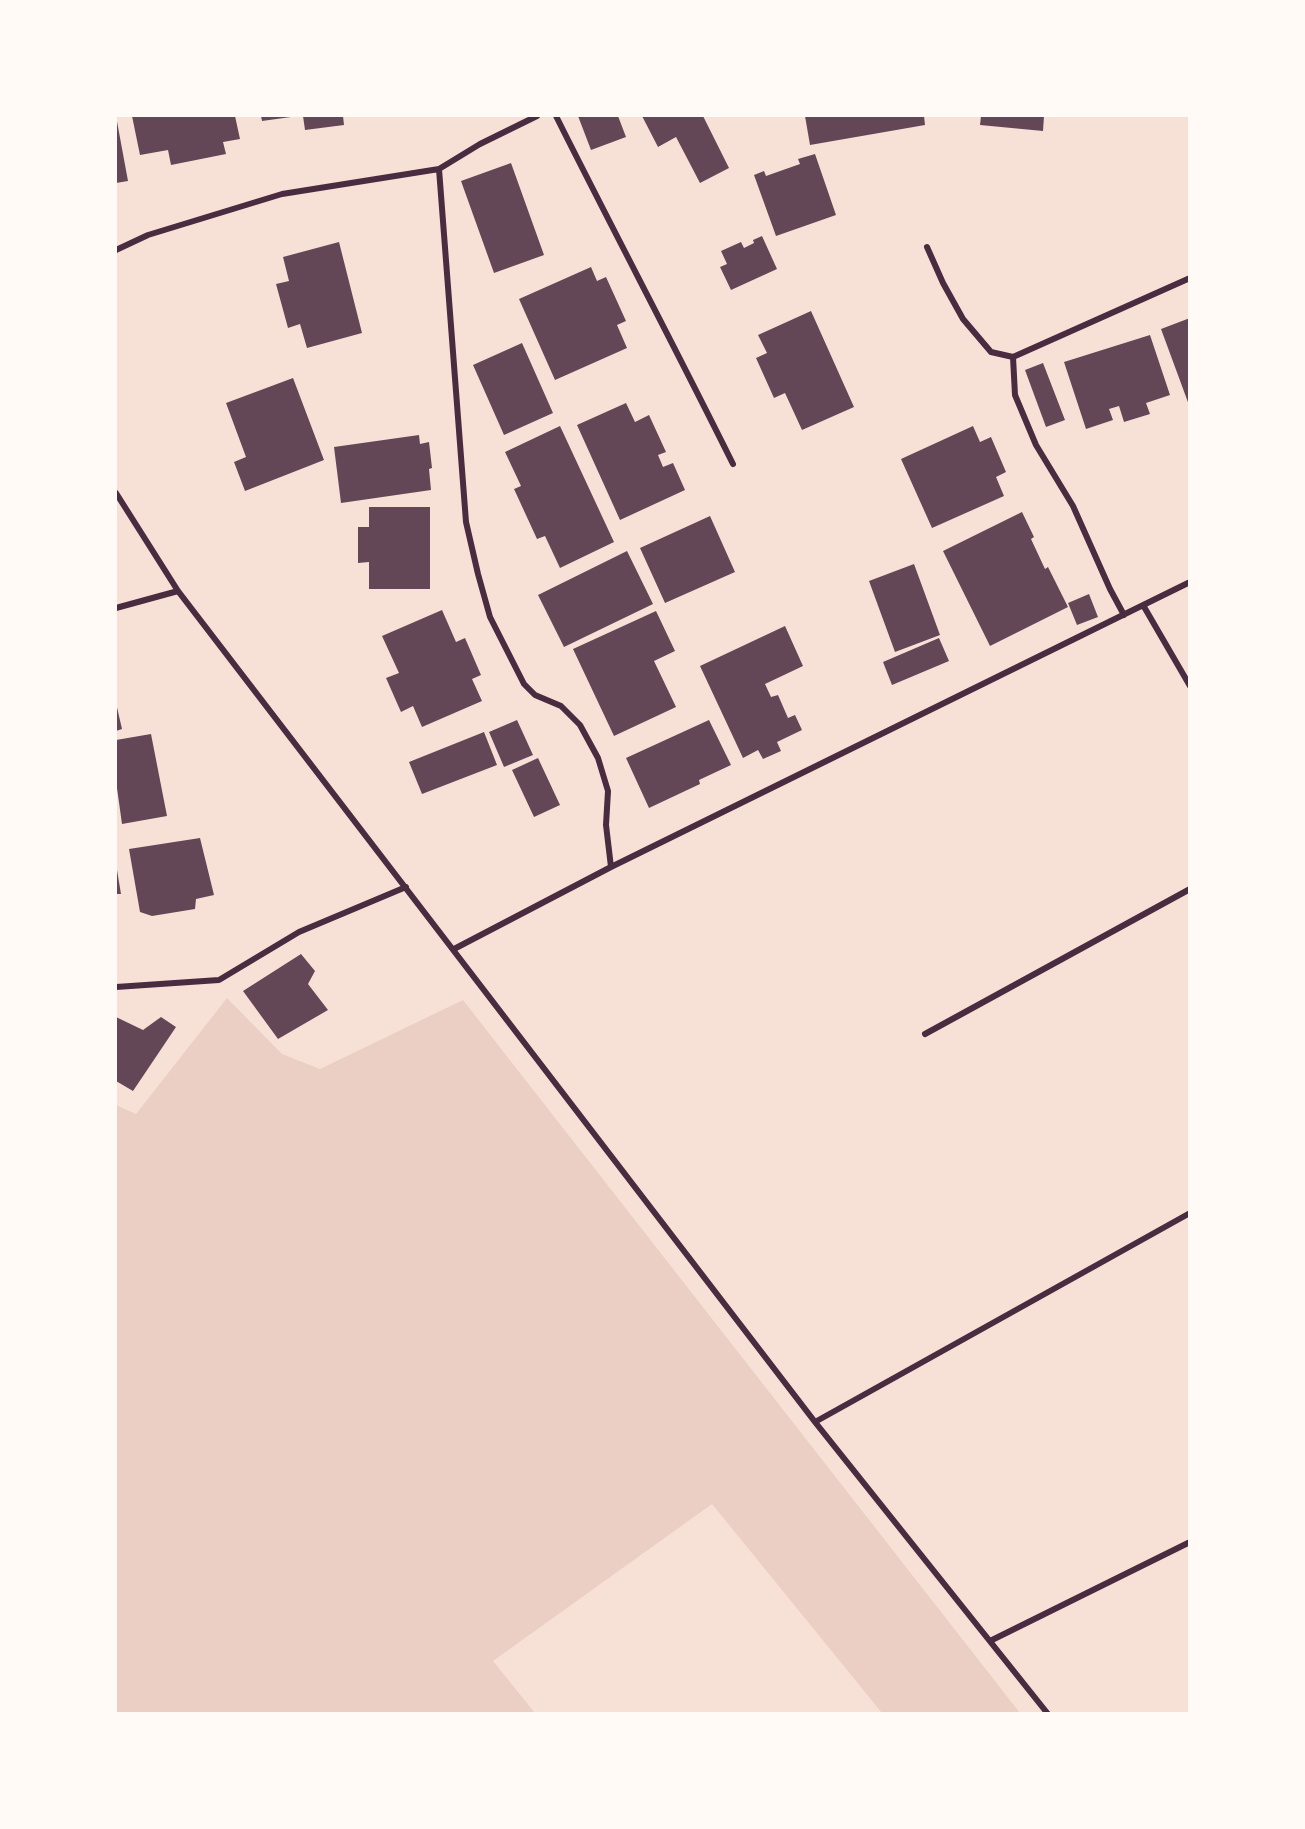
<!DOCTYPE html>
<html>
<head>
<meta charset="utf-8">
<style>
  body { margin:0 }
  #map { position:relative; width:1305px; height:1829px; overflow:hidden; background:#f7e1d7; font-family:"Exo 2",sans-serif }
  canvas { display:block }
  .frame { position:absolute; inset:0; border:117px solid #fffaf5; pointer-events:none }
</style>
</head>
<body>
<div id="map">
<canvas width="1305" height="1829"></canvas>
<div class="frame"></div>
</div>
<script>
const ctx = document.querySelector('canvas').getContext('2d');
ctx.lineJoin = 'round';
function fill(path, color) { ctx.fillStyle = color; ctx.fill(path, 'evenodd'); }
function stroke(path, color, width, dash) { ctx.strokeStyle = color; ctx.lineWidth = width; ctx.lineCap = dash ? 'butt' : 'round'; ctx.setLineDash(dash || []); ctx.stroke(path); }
fill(new Path2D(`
  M227,998L282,1054L320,1069L463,1000L1020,1713H882L712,1504L493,1661L535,1713H116V1105L136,1114Z`), '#ebcfc5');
fill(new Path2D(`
  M116,116L128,181L116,183Z
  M132,116H235L240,139L223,142L226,154L171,165L168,150L140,155Z
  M261,116H291V117L262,121Z
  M303,116H343L344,125L305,130Z
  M578,116H618L626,137L591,150Z
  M642,116H703L729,168L700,183L676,137L658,147Z
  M805,116H924L925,125L810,145Z
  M981,116H1044L1043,131L980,125Z
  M815,154L836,215L776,236L754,175L764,171L766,176L800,164L798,159Z
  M511,163L544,255L494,273L461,181Z
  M762,236L777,269L731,290L720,267L727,264L721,251L741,242L744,248L754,243L753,240Z
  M339,242L362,333L307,348L300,324L288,328L276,284L289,281L283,257Z
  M591,267L597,281L606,277L626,321L617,325L627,348L555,380L519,299Z
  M811,311L854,407L802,430L785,393L774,398L756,358L767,353L758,335Z
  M1190,318V405H1189L1161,329Z
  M1150,335L1170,395L1146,403L1150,414L1124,422L1119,406L1109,409L1113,420L1086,429L1064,362Z
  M522,343L553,413L504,435L473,365Z
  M1043,363L1065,420L1046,427L1025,370Z
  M293,378L324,460L245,491L234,462L246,457L226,403Z
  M626,403L635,422L649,415L666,452L658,455L663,467L673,463L685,490L620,520L577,425Z
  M560,426L614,542L560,568L545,536L537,539L514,489L521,486L505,452Z
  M973,426L980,442L991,437L1006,472L996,477L1004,496L932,528L901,459Z
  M419,435L420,444L429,442L432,468L429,469L431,490L341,503L334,447Z
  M369,507H430V589H369V562L358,563V527H369Z
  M1022,512L1034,537L1031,539L1045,569L1048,567L1068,607L990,646L943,551Z
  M710,516L735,572L665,603L640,548Z
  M627,551L653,604L564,647L538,595Z
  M914,564L940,635L895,652L869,581Z
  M1089,594L1098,617L1077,625L1068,603Z
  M442,610L456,642L465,638L481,675L472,679L482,701L422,727L413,706L401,712L386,678L399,673L382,636Z
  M656,611L675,651L654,661L676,707L614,736L573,649Z
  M785,626L803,666L765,684L771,697L778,695L788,718L795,715L802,730L777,742L781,751L763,759L758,750L743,758L700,666Z
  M939,638L949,661L892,685L883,662Z
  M116,703L122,729L116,731Z
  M517,720L533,755L504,767L489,732Z
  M709,720L731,765L699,780L700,784L649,808L626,758Z
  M484,732L497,765L422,794L409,762Z
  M151,734L167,816L122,824L116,781V740Z
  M538,758L560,805L534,817L512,770Z
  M200,838L214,895L196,899L195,909L152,916L140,912L129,849Z
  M116,870H117L121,894H116Z
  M301,954L315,971L308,984L328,1010L278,1039L243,991Z
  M116,1017L143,1030L161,1017L176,1027L133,1091L116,1081Z`), '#644757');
stroke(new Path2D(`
  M537,116L480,144L439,169L466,522L478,574L490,617L524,684L535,695L561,706L580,725L598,758L608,791L606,825L611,867
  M556,116C614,232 675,347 733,464
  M927,247L943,283L963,319L991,352L1013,357L1015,395L1036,445L1073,506L1110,589L1124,615
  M116,250L148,235L282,194L439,169
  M1013,357L1190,278
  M116,493L178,591L815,1422L1048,1714
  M1143,605L1190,686
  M116,608L178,591
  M454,949L611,867L1190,582
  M116,987L219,980L299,932L406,887
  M925,1034L1190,889
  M815,1422L1190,1213
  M990,1641L1190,1542`), '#4a2c40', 6);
</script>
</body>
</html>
